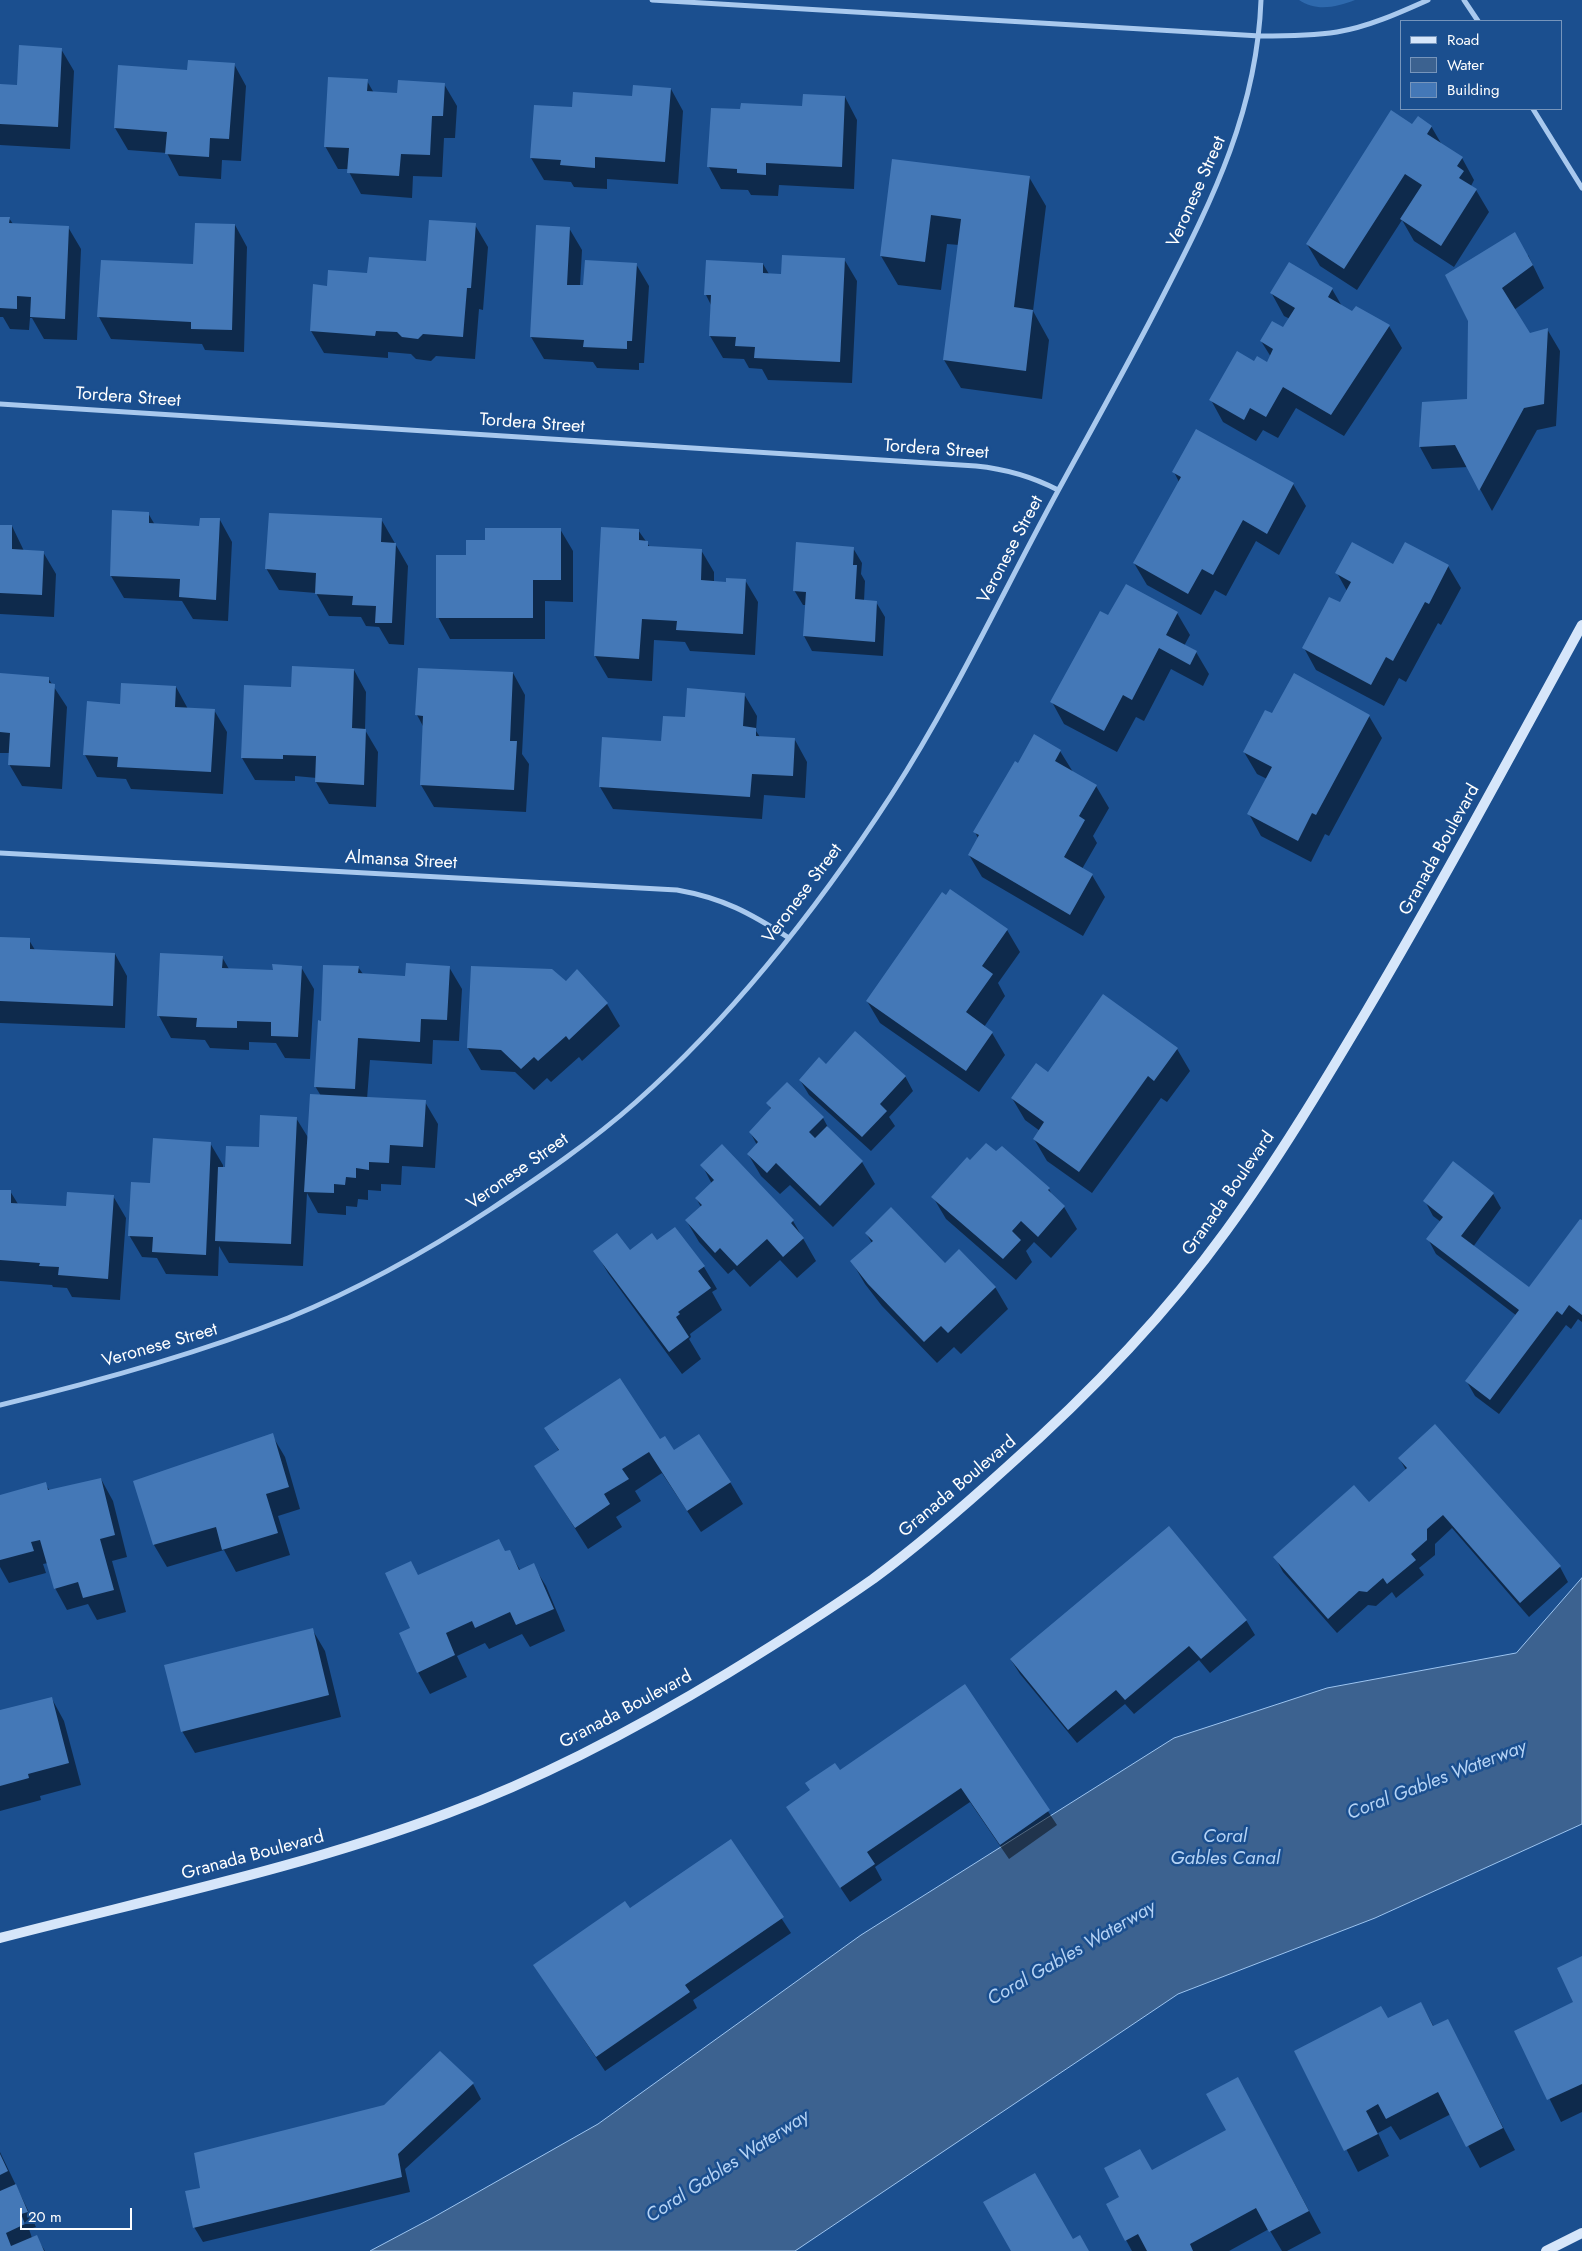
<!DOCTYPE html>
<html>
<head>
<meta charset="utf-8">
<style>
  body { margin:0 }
  #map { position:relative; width:1582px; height:2251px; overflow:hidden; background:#1b4f8f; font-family:Jost,sans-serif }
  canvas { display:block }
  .legend { position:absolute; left:1400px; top:20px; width:162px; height:90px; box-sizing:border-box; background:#1b4f8f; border:1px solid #7695bc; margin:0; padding:6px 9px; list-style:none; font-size:15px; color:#fff }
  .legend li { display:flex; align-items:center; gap:10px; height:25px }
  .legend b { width:25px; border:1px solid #7695bc }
  .scale { position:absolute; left:20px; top:2208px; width:112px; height:22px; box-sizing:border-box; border:2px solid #fff; border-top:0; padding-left:6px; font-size:15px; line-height:18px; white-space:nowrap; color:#fff; -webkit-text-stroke:4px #1b4f8f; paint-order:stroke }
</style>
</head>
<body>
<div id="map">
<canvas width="1582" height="2251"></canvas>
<ul class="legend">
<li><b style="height:6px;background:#d6e6fa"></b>Road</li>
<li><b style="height:14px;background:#3c6290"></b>Water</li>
<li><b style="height:14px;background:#4478b7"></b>Building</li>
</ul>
<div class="scale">20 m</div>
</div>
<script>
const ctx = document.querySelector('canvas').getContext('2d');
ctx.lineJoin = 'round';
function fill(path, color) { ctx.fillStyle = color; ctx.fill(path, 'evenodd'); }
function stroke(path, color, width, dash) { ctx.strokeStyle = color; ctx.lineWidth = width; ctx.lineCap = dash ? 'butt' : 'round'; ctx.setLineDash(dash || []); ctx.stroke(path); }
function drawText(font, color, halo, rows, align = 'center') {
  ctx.font = font + ' Jost,sans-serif'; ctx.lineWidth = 5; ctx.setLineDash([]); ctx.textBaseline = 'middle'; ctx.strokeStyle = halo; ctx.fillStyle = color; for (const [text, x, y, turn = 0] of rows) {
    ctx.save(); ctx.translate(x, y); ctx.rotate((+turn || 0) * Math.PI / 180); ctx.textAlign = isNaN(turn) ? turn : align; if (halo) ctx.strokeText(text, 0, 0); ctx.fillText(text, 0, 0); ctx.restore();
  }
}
fill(new Path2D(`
  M1299,0H1355C1337,7 1316,12 1299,0Z`), '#2e69ad');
const water = new Path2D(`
  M1582,1578V1824L1375,1918L1178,1994L795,2251H370L434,2217L598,2124L861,1935L1174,1738L1327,1688L1516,1653Z`);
fill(water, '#3c6290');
stroke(water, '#9cc4f0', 1);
fill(new Path2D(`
  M61,49L74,71L70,149L0,145V66V86L18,87Z
  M234,64L246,86L241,161L222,160L221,179L179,176L167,153L128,150L115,128L188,71Z
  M367,81L374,93L399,94L444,84L457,106L455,138H444L442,177L413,176L412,198L361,194L349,172V169H338L325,146Z
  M671,89L683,111L678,184L607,179V189L574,187L571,182L544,180L531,158L573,109Z
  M845,97L857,120L854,189L779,185L778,196L751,195L748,190L721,189L709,167L741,110L803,107Z
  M1413,126H1431L1442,145L1462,158L1474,180L1471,186L1476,190L1489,212L1454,267L1414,241L1402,220L1357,290L1320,266L1307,244Z
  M893,161L1029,177L1046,206L1033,311L1049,340L1042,399L961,388L944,360L959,245L947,244L941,290L898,285L881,256Z
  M0,218H9L13,224L68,227L81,249L77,340L44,339L32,318H30L29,330L10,329L3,317H0Z
  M235,225L247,247L244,352L205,350L202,344L111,339L99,317L194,266Z
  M475,225L488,247L483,310L479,309L475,359L436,356L431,361L416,359L411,354L388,352V358L324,353L311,331L328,287L368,275L427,263Z
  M569,228L582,250L580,286L636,264L649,286L644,363H639V370L597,368L593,362L544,359L531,337Z
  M1528,255L1544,288L1514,310L1530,334L1547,329L1560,351L1556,426L1537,430L1492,511L1468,467L1432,469L1420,447L1424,404L1468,400L1469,321Z
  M844,259L857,281L852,383L768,380L762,369L749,368L744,359L723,358L710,336L711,305L706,295L763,264L769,274L782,275Z
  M1332,289L1343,308L1389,326L1402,348L1344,436L1296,408L1278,438L1263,430L1256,441L1223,422L1211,400L1255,362L1267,363L1271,357L1261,341L1283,329L1290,319L1284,316L1272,294Z
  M1196,431L1293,484L1306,506L1279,555L1256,541L1226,596L1215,590L1201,615L1147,585L1134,563L1179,482L1174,472Z
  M148,513L155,525L200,527L220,520L232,542L228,621L193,619L182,601L124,598L111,576Z
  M381,519L408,566L404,645L389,644L379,627L366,626L361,617L329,616L316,593L279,590L266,568Z
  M0,526H12L24,551L43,552L56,574L54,617L0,614Z
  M560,529L573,551V602L545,601V639H450L438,617L468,556L486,541Z
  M638,530L650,547L701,550L714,572V582L727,583L745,580L758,602L755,655L690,651L685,642L654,640L652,681L608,678L595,656Z
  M1406,543L1448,566L1461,588L1441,625L1438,623L1406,682L1399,678L1384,706L1316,670L1304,648L1341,604L1347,591L1337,573L1393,566Z
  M853,548L862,563L861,574L865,581L864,601L876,602L885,617L883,656L812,651L804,636L806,605H803L794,590Z
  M1177,613L1190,635L1184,646L1196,652L1209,674L1203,686L1171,669L1144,721L1136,717L1117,752L1064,724L1052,702L1109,617Z
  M354,670L366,692L365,730L378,752L376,807L329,804L316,782L317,778L295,776V781L255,780L242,758L292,688Z
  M513,673L525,695L522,754L529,764L526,812L434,807L421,785L424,728L417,715Z
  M0,675L48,678L67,707L62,789L22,786L9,764L10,753H0Z
  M176,687L188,709L214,710L227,732L223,794L131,789L126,779L97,777L85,755L121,705Z
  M744,694L757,716L756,731L760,737L795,740L807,762L805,798L764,795L762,819L613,809L600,787L662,743L686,719Z
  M1273,715L1369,716L1382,738L1329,836L1325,834L1311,862L1261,836L1249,814L1267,779L1257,774L1244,752Z
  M1060,751L1073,772L1096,786L1109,808L1093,836L1097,843L1082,869L1092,875L1105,897L1083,936L982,877L969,855L978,838L975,832L1018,765Z
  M1007,930L1020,952L998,983L1005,996L984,1027L992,1033L1005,1055L979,1092L880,1023L867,1001Z
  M0,938L29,940L35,950L115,954L127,976L125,1028L0,1023Z
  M222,957L229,969L274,971L301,967L314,989L310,1059L285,1058L276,1043L249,1042V1050L210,1048L205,1040L171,1038L159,1016Z
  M358,967L363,974L406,978L449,967L462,989L459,1041L433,1040L432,1064L370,1060L367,1099L425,1102L438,1124L435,1168L402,1166L401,1185L381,1184V1191L368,1190V1200L358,1199L357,1207L346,1206V1215L318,1213L307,1193L303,1266L229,1263L219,1246L218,1276L166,1274L157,1258L142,1257L129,1235L151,1184L210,1143L223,1165V1168L260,1149L296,1118L309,1139L321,1096L315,1086L322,1022Z
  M577,971L607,1004L620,1026L582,1061L579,1057L551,1082L547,1078L534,1090L515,1072L481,1070L468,1048L566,983Z
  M1177,1049L1190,1071L1167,1102L1161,1098L1092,1193L1047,1161L1034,1139L1040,1131L1025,1120L1012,1098L1048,1073Z
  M826,1066L905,1076L913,1091L889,1117L895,1126L871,1151L809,1095L800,1080Z
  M768,1103L823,1118L830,1131L862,1162L875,1184L833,1227L790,1185L780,1194L761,1176L748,1154L757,1145L750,1132L771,1110Z
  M970,1162L1049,1189L1053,1197L1064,1207L1077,1229L1051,1258L1034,1242L1026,1251L1032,1262L1016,1280L946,1219L933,1197Z
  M702,1165L793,1221L816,1261L797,1278L780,1260L750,1287L734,1269L728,1274L699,1242L686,1220L701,1207L696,1198L712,1184Z
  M0,1191H10L18,1204L67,1208L113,1196L126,1218L120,1300L72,1297L67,1288L53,1287L52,1285L0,1281Z
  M1493,1194L1501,1208L1473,1247L1529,1289L1582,1222V1322L1578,1319L1571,1329L1566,1325L1499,1414L1475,1396L1467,1382L1517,1316L1436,1254L1428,1239L1441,1222L1433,1216L1425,1201Z
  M675,1229L704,1267L717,1289L712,1292L722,1310L690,1334L691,1337L689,1339L701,1359L682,1374L608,1273L595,1251L629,1252L657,1242Z
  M866,1233L995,1287L1008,1309L961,1354L954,1347L937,1363L882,1306L865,1284L852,1262L872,1243Z
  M1435,1426L1560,1567L1568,1582L1529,1617L1452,1528L1435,1544V1555L1419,1568L1424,1575L1396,1598L1392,1592L1376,1606L1368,1605L1337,1633L1283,1572L1275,1557L1369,1504L1406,1470L1399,1458Z
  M546,1428L660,1441L674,1452L730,1482L743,1504L701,1532L662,1473L635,1491L641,1501L616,1517L622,1527L588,1549L536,1467L559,1451Z
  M272,1435L285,1457L300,1509L278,1516L290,1555L236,1572L224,1550L167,1567L154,1545L135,1482Z
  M101,1479L113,1501L127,1557L112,1561L126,1612L97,1620L88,1604L67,1610L55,1588L48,1563L43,1564L46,1573L9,1583L0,1567V1496L45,1484L50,1491Z
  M509,1551L520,1570L533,1565L546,1586L565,1631L530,1647L522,1634L489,1649L485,1643L457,1656L467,1677L430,1694L418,1672L411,1629Z
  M1246,1620L1255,1635L1210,1673L1199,1660L1134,1714L1125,1704L1077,1743L1020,1674L1011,1660Z
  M312,1629L325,1651L341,1717L195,1753L182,1731Z
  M965,1686L1057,1825L1009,1859L970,1802L875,1867L882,1880L850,1902L787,1808Z
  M52,1699L64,1721L81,1785L40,1796L41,1800L0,1811V1712Z
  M731,1841L791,1933L693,2000L697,2008L605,2071L534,1965L630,1910Z
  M1582,1957V2112L1561,2122L1516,2031L1575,2003Z
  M1421,2003L1434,2027L1447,2020L1515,2150L1480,2168L1451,2114L1400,2140L1391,2126L1378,2133L1389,2156L1358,2172L1296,2051L1388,2020Z
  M473,2084L481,2099L405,2169L410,2192L203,2242L194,2227L202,2189Z
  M1250,2101L1321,2233L1287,2251H1282L1269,2229L1229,2251H1132L1126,2240L1121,2197L1152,2172L1227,2131Z
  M0,2152L36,2227L29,2229L32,2238L36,2237L45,2251H0Z`), '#0007');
fill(new Path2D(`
  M19,45L62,48L58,127L0,124V84L17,85Z
  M188,60L235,63L229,139L210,138L209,157L165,154L167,132L114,128L118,65L187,70Z
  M328,77L368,79L367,91L397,93L398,80L445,83L443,116H432L430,155L401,154L399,176L347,173L349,148L324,147Z
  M633,85L671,88L665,162L595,157V168L560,165L561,160L530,158L534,105L572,107L573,92L632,96Z
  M803,94L845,96L842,167L766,163V175L737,173V169L707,167L711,108L740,109L741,103L802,106Z
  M1391,110L1412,124L1418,116L1432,126L1427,134L1463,157L1457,166L1464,171L1459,178L1477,189L1441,246L1400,219L1422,185L1405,174L1344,269L1306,244Z
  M892,159L1030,176L1014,307L1033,310L1026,371L943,360L961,219L931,215L925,262L880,256Z
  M0,217H10L9,223L69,226L65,319L30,317L31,297L17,296V309L0,308Z
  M429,220L476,223L471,288H467L463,337L423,334L418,339L402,337L397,332L376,331L375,336L310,331L313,284L327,286L328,270L367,273L369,257L426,261Z
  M195,223L235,224L232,330L191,329V322L97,317L101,260L193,264Z
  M536,225L570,227L567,285H583L585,260L637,263L632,341H627V349L583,347L584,340L530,337Z
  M1515,232L1533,265L1502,288L1530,333L1548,328L1544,404L1524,408L1479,491L1455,445L1419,447L1422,402L1467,399L1468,321L1445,275Z
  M782,255L845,258L840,362L754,358L755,347L735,346L736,337L709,336L711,295H704L706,260L763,263V273L781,274Z
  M1289,262L1333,288L1328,297L1352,311L1356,306L1390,325L1331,415L1283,387L1266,417L1250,408L1244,420L1209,400L1237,351L1254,361L1257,356L1267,362L1273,349L1260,341L1272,321L1283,327L1295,308L1270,293Z
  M1196,429L1294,483L1267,534L1243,520L1213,575L1202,569L1188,594L1133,563L1181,477L1172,472Z
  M112,510L149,512V523L199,526L200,518H220L216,600L179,597L180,579L110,576Z
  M269,513L382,518L381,542L396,543L392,623H375L376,606L352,605L353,596L315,594L316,573L265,569Z
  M0,525H12V549L44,551L42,595L0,593Z
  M601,527L639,529V540L648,541V546L702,549L701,580L726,582V578L746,579L743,634L676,630L677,621L642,619L639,659L594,656Z
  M485,528H561V580H533V618H436V555H466V540H485Z
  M796,542L854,547L853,565H857L855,599L877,601L875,642L803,636L806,592L793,591Z
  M1352,542L1393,564L1405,542L1449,565L1429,604L1425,602L1393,661L1386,657L1371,685L1302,648L1329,597L1340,602L1351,582L1335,573Z
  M1126,584L1178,612L1166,635L1197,651L1190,665L1159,648L1132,700L1123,695L1104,731L1050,702L1100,611L1108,615Z
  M292,666L354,669L352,728L366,729L364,785L315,782L316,756L283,755V759L241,758L244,685L291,687Z
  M418,668L513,672L510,741H517L514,790L420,785L423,716L415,715Z
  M0,673L49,677V683L55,684L50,767L8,765L10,733L0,732Z
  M1294,673L1370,715L1316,815L1312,813L1298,841L1247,814L1272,767L1243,752L1265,710L1272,713Z
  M121,683L176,686L175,707L215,709L211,772L117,767L118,757L83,755L87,701L120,704Z
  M687,688L745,693L743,726L756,728V736L795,738L793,776L752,774L750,797L599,787L602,737L661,741L663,716L685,717Z
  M1034,734L1061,750L1055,761L1097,785L1079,816L1085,820L1064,857L1093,874L1070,915L968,855L979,835L973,832L1015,761L1018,763Z
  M950,889L1008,929L982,966L993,974L966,1012L993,1032L966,1071L866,1001L942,892L946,895Z
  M0,937L30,938V949L115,953L113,1006L0,1001Z
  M160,953L223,956L222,968L273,970L272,964L302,966L298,1037L271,1036V1022L237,1021V1028L196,1027L197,1018L157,1016Z
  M406,963L450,966L447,1020L421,1019L420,1042L358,1038L355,1089L314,1087L318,1020L321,1021L323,965L359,966L358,973L405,976Z
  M471,966L552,969L566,981L577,969L608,1003L569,1040L566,1036L538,1061L534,1057L521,1069L501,1050L467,1048Z
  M1103,994L1178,1048L1154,1081L1148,1076L1079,1172L1033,1139L1044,1122L1011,1098L1036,1063L1048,1072Z
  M855,1031L906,1076L880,1104L887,1111L862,1137L799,1080L819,1057L826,1064Z
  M787,1082L824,1117L809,1132L815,1138L827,1126L863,1161L820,1206L776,1163L767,1173L747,1154L758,1142L749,1132L771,1108L766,1103Z
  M310,1094L426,1100L423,1147L390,1145L389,1163L369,1162V1170L356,1168V1178L346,1177L345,1185L334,1184V1193L304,1192Z
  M260,1115L297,1117L291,1244L215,1241L218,1167H225L226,1146L259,1147Z
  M153,1138L211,1142L206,1255L152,1252L153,1237L128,1236L131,1182L150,1183Z
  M986,1143L996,1151L1002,1146L1050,1188L1048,1190L1065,1206L1038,1237L1021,1221L1012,1231L1021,1240L1003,1259L931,1197L967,1157L970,1160Z
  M722,1144L794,1220L791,1223L804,1238L783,1257L767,1239L737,1266L720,1248L715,1253L685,1220L702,1205L695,1198L714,1180L700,1165Z
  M1453,1161L1494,1193L1461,1236L1529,1287L1580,1219L1582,1220V1315L1569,1305L1562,1315L1557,1311L1490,1400L1465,1381L1519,1310L1426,1239L1443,1217L1423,1201Z
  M0,1190H11V1203L66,1206L67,1192L114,1195L108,1279L58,1275L59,1267L39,1266L40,1263L0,1260Z
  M891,1207L945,1263L959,1249L996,1287L948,1333L941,1326L924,1342L868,1284L850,1261L873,1241L865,1233Z
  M675,1227L705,1266L698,1271L711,1288L678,1312L680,1314L676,1317L689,1337L669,1352L593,1251L617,1233L630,1250L652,1233L657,1240Z
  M620,1378L660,1439L665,1436L674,1450L699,1434L731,1482L687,1511L649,1452L622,1469L629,1479L604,1494L610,1504L575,1528L534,1466L559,1450L544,1428Z
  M1435,1424L1561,1566L1520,1603L1443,1515L1427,1529V1540L1411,1554L1416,1560L1387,1584L1383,1578L1367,1592L1359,1591L1328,1619L1273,1557L1354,1485L1369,1502L1407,1468L1398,1458Z
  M273,1433L289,1487L266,1494L278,1533L222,1550L216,1527L153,1545L133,1481Z
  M101,1478L115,1535L100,1539L114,1590L83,1598L78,1582L54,1589L40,1540L31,1542L34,1551L0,1560V1495L46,1482L48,1490Z
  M1169,1526L1247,1620L1201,1659L1189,1646L1125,1700L1116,1690L1068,1730L1010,1659Z
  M499,1539L505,1551L510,1550L519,1570L534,1563L554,1609L516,1625L510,1612L475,1628L472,1621L446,1633L455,1655L417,1673L399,1633L410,1628L385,1573L411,1561L418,1575Z
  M313,1628L329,1695L181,1732L164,1665Z
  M965,1684L1050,1810L1000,1845L961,1788L867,1852L875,1864L840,1888L786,1807L810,1790L805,1783L835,1763L840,1770Z
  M52,1697L69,1763L28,1774L29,1778L0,1786V1710Z
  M731,1839L784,1917L685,1985L690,1992L596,2057L533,1965L625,1901L630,1908Z
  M1582,1956V2084L1547,2100L1514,2031L1573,2002L1557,1968Z
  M1421,2002L1433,2026L1448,2019L1503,2128L1466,2147L1438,2092L1386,2119L1378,2104L1366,2111L1378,2134L1344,2151L1294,2051L1381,2006L1388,2018Z
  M440,2051L474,2083L398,2154L402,2177L193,2228L185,2191L200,2188L194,2153L384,2105Z
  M1238,2077L1309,2211L1269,2232L1256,2208L1190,2244L1193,2251H1147L1138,2234L1125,2241L1106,2204L1119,2197L1104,2168L1140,2149L1152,2170L1226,2130L1206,2094Z
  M0,2154L8,2171L0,2175Z
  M1035,2173L1073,2239L1080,2235L1089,2251H1011L983,2202Z
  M16,2184L28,2212L21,2214L25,2224L6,2233L11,2246L37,2235L44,2251H0V2191Z`), '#4478b7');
stroke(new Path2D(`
  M652,0L1260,36C1286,36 1311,36 1337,32C1368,27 1399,13 1428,0
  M1464,0L1478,21
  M1533,109L1582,188
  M0,404L976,466C1006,469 1031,476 1058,490
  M0,853L677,890C723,898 750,913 789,938
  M0,1405C96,1382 196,1354 288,1318C359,1289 427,1251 491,1209C541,1176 591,1142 636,1102C735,1014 820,905 892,794C957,693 1007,583 1065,478C1099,416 1133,355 1165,292C1214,197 1257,109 1261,0`), '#a9c9ee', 5);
stroke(new Path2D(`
  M0,1938C150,1899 302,1868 448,1813C546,1777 639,1727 728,1673C777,1643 826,1612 873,1579C919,1545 963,1507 1006,1468C1086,1397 1163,1318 1226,1231C1277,1161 1322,1086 1366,1012C1441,885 1511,755 1582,625
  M1546,2251L1582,2233`), '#d6e6fa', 10);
drawText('18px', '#fff', '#1b4f8f', [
  ["Veronese Street",1197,192,-66],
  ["Tordera Street",128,398,4],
  ["Tordera Street",532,424,4],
  ["Tordera Street",936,450,4],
  ["Veronese Street",1011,550,-62],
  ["Granada Boulevard",1440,850,-61],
  ["Almansa Street",401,861,3],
  ["Veronese Street",803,894,-53],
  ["Veronese Street",518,1172,-35],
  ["Granada Boulevard",1229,1194,-55],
  ["Veronese Street",160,1346,-16],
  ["Granada Boulevard",958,1487,-40],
  ["Granada Boulevard",626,1710,-28],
  ["Granada Boulevard",253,1856,-15]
]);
drawText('italic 19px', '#b5d3f5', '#1b4f8f', [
  ["Coral Gables Waterway",1437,1781,-21],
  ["Coral",1225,1837],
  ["Gables Canal",1225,1859],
  ["Coral Gables Waterway",1072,1954,-30],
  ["Coral Gables Waterway",728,2167,-33]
]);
</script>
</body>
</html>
